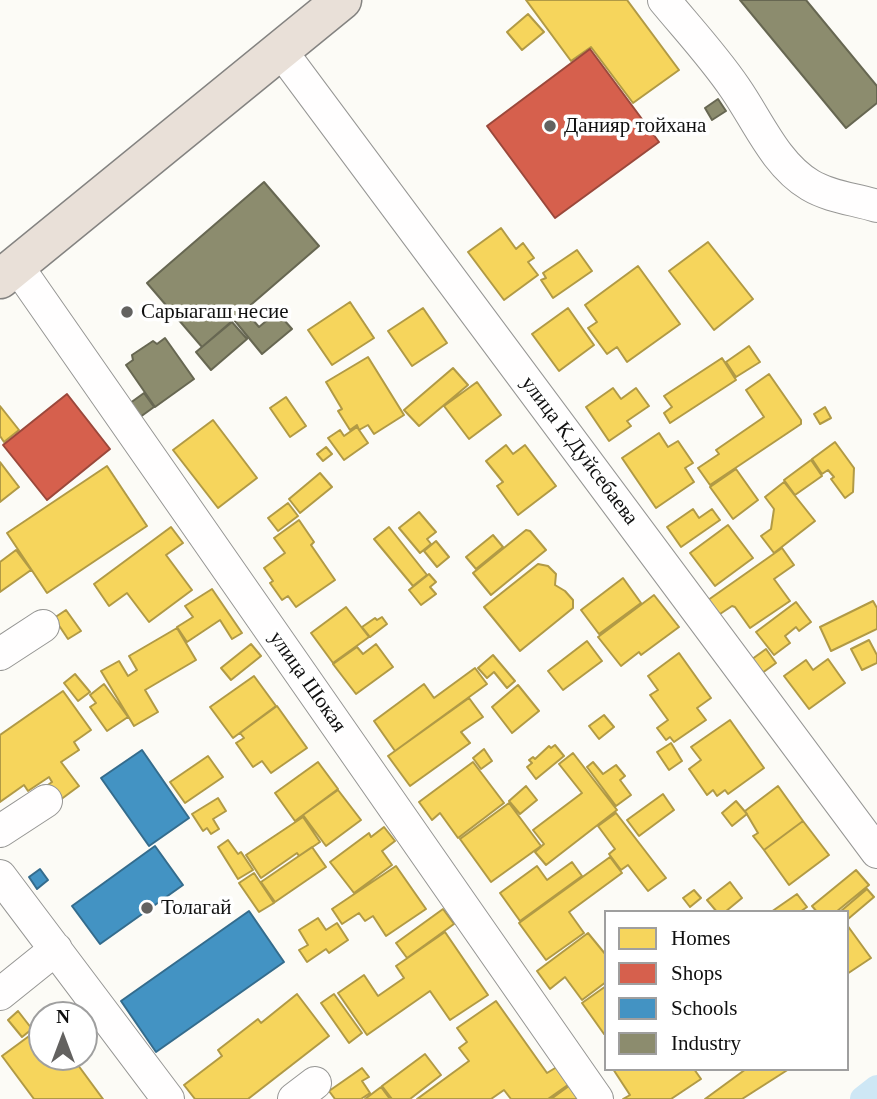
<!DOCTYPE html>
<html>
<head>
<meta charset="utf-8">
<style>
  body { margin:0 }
  #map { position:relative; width:877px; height:1099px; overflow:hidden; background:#fcfbf6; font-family:"Times New Roman",serif }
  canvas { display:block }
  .legend { position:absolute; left:604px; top:910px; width:245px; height:161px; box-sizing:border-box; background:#fff; border:2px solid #9f9f9f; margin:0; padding:9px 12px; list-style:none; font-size:21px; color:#101010 }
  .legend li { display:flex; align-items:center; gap:14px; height:35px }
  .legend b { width:35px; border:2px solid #9f9f9f }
  .north { position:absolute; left:28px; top:1001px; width:70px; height:70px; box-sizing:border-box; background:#fff; border:2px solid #9f9f9f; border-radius:50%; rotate:0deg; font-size:19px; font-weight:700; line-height:28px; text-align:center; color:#101010 }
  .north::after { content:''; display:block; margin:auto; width:24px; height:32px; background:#636260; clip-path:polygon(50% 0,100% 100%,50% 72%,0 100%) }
</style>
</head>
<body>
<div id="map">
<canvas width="877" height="1099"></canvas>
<ul class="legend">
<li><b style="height:19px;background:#f6d55c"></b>Homes</li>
<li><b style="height:19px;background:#d6604d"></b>Shops</li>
<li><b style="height:19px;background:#4393c3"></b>Schools</li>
<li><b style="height:19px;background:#8c8c6e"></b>Industry</li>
</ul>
<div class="north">N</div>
</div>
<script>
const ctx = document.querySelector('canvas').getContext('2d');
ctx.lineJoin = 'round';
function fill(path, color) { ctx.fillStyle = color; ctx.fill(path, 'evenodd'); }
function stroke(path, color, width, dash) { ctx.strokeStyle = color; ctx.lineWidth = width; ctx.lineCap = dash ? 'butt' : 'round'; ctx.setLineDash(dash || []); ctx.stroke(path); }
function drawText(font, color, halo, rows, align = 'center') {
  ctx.font = font + ' "Times New Roman",serif'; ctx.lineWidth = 7; ctx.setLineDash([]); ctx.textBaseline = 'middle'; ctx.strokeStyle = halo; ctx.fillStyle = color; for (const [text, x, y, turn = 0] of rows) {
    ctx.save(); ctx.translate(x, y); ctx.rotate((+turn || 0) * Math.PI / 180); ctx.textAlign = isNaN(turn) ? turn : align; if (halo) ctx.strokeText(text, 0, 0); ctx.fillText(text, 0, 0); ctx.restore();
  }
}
const homes = new Path2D(`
  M526,0H627L679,70L633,103L591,47L571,61Z
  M528,14L544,32L522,50L507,32Z
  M501,228L516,249L523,243L534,258L528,262L538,275L504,300L468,252Z
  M708,242L753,299L714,330L669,271Z
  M577,250L592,271L553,298L541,280L546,278L543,273Z
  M638,266L680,324L627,362L617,347L607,354L588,328L597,322L585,305Z
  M350,302L374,338L332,365L308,330Z
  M423,308L447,343L412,366L388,331Z
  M568,308L594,345L559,371L532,334Z
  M749,346L760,362L736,377L726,362Z
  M368,357L404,415L374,434L368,425L359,430L357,425L350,430L338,411L342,409L326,382Z
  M722,358L736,380L670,423L664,413L672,407L664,396Z
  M453,368L468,385L419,426L404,410Z
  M769,374L801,420V424L710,485L698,468L719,454L716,450L764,417L746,390Z
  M477,382L501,415L469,439L444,406Z
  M613,388L621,399L636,388L649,406L627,421L631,426L609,441L586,407Z
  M286,397L306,426L290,437L270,408Z
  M0,406L19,430L4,442L0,436Z
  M825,407L831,418L820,424L814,414Z
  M213,420L257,478L218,508L173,450Z
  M357,427L368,443L344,460L328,438L340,430L344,436Z
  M659,433L668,447L678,441L693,463L685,468L694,482L656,508L622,458Z
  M835,442L854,468L853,492L845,498L831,479L834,477L828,470L822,474L812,459Z
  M506,445L513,454L525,445L556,486L518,515L497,486L503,482L486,461Z
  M326,447L332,454L323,461L317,454Z
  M811,460L822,476L795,495L784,480Z
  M0,462L19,487L0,502Z
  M107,466L147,526L47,593L7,533Z
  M736,469L758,500L733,519L710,487Z
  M320,473L332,487L300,513L289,499Z
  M784,482L815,521L774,553L761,536L771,529L774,509L765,497Z
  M288,503L298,516L278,531L268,518Z
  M693,509L699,518L712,509L720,520L681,547L667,527Z
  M419,512L436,532L427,539L431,544L420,553L399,528Z
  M299,520L314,542L311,545L335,580L296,607L288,596L282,600L270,583L273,581L264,568L285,553L274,538Z
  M728,525L753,558L715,586L690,553Z
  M171,527L183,543L166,555L192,590L149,622L127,593L109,606L94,584Z
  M389,527L427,575L413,586L374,539Z
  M526,530L530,531L546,550L491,595L473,573Z
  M493,535L503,547L476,569L466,557Z
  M436,541L449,557L437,567L424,551Z
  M782,548L794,565L774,579L790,601L750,628L735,607L732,606L711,620L701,605Z
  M16,550L31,570L0,592V562Z
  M538,564L548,566L556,574L555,585L565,591L573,600V608L520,651L484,607Z
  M429,574L436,582L430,587L436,594L421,605L409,590Z
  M623,578L641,603L599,634L581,610Z
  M212,589L242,633L232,639L220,620L187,642L177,627L193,617L185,606Z
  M654,595L679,627L641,655L639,652L621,666L598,637Z
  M873,601L877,608V629L831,651L820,627Z
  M796,602L811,622L799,631L796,627L785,636L790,643L774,655L756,632Z
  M346,607L369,637L333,663L311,633Z
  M66,610L81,631L68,639L54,618Z
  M382,617L387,624L370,637L362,627L375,618L377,620Z
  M177,628L196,660L145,690L158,712L134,726L101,671L119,661L128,676L137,670L129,656Z
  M869,640L877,655V663L862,670L851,649Z
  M587,641L602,661L563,690L548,671Z
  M251,644L261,656L231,680L221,668Z
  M376,644L393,667L356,694L333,664L357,647L363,654Z
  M766,649L776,663L758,676L748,662Z
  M679,653L711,698L697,708L706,720L674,742L670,737L666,740L657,728L668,720L650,695L658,690L648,676Z
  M493,655L515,681L507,688L494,672L487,678L478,668Z
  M828,659L845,683L809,709L784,676L806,660L813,670Z
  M475,668L487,684L395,751L374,721L424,684L434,698Z
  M75,674L90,692L78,701L64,683Z
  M254,676L276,706L233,738L210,707Z
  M104,684L128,717L107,731L90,707L96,703L90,695Z
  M518,685L539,711L512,733L492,707Z
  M63,691L91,730L74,742L79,750L61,762L79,786L52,806L41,790L52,782L49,777L28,791L24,785L0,802V735Z
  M469,698L483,717L461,732L470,743L410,786L388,756Z
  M277,706L307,748L271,773L262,761L253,767L236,743L244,738L240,733Z
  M604,715L614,727L599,739L589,726Z
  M730,720L764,768L728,794L725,790L717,796L713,790L707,795L689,769L701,760L691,747Z
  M671,743L682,761L669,770L657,752Z
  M555,745L564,756L536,779L527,767L532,763L529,760L533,757L535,759L549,746L551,748Z
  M484,749L492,761L481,769L473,758Z
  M573,753L617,810L546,865L535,852L544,844L533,830L582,793L559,764Z
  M208,756L223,777L185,803L170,782Z
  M318,762L338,789L295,821L275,793Z
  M473,762L504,803L458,838L440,813L432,820L419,802Z
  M593,762L603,774L616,765L625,776L620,780L631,795L616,806L587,767Z
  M526,786L537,800L520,814L509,801Z
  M778,786L803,821L764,850L753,836L758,833L745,811Z
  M338,790L361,820L326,846L303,815Z
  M663,794L674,810L639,836L627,820Z
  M218,798L226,811L213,819L219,829L211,834L207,828L203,831L192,814Z
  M736,801L747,814L732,826L722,813Z
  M509,803L541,846L491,882L460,839Z
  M616,813L666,878L648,891L628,865L621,870L609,854L615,849L598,826Z
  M303,817L320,842L299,856L297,853L261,878L246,855Z
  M803,821L829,855L789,885L764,850Z
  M384,827L395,841L382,851L392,865L354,893L330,862L369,833L371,837Z
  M228,840L238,854L241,852L253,870L238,879L218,847Z
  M312,847L326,867L275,902L261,882Z
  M610,857L622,873L569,912L584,933L546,960L519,923Z
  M572,862L582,876L520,921L500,893L537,866L547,880Z
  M396,866L426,909L386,936L373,916L365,921L359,913L342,924L332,909Z
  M856,870L869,885L836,912H817L812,906Z
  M254,873L274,903L259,912L239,883Z
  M730,882L742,898L725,912H717L707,900Z
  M867,889L874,897L848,919L847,912L841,911Z
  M694,890L701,898L690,907L683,898Z
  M797,894L807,907L800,912H771Z
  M443,909L454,924L407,958L396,943Z
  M318,918L326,930L337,923L348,940L329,953L326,949L307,962L299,950L308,945L299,930Z
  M847,925L871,958L847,974Z
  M445,932L488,995L450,1020L430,991L367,1035L338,993L364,975L378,996L404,978L396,966Z
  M588,933L606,955V982L582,1000L565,977L550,989L537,971Z
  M606,986V1032L604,1034L582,1003Z
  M297,994L329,1036L248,1099H195L184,1085L222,1056L218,1050L258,1019L261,1023Z
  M334,994L362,1033L349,1043L321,1003Z
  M496,1001L547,1073L560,1065L572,1082L548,1099H511L504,1090L491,1099H417L469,1061L459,1048L467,1042L457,1028Z
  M18,1011L32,1029L22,1037L8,1020Z
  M40,1028L42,1031V1057H62L69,1066L75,1061L103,1099H34L2,1056Z
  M425,1054L441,1075L410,1099H392L382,1086Z
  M362,1068L369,1077L362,1081L370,1093L361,1099H335L329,1091Z
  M613,1069H694L701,1079L671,1099H623L630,1095Z
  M746,1069H789L742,1099H705Z
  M573,1083L582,1099H551Z
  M381,1087L390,1099H365Z`);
fill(homes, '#f6d55c');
stroke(homes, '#b19a45', 2);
const shops = new Path2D(`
  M590,49L659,142L555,218L487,126Z
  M67,394L110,449L47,500L3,445Z`);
fill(shops, '#d6604d');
stroke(shops, '#9b483b', 2);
const schools = new Path2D(`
  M142,750L189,818L149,846L101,778Z
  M155,846L183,885L100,944L72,906Z
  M40,869L48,880L37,889L29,877Z
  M249,911L284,962L156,1052L121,1001Z`);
fill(schools, '#4393c3');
stroke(schools, '#346c8d', 2);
const industry = new Path2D(`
  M740,0H806L877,86V103L846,128Z
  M718,99L726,111L712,120L705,108Z
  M264,182L319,246L202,347L147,283Z
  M246,312L259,327L277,312L292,329L262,354L235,321Z
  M232,322L247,339L211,370L196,352Z
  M165,338L194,379L155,407L126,365L133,360L132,355L153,341L157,344Z
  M144,393L154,407L136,420L126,406Z`);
fill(industry, '#8c8c6e');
stroke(industry, '#676752', 2);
stroke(new Path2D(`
  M863,1099L877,1088`), '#cee7f5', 26);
const minor = new Path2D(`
  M664,0C688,29 714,57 735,88C758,121 775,164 810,185C830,197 855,199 877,206
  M281,51L877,852
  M17,266L597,1099
  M0,654L43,626
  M0,831L46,801
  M0,876L168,1099
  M0,994L56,949
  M294,1099L315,1083`);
const highway = new Path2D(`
  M0,279L342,0`);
stroke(minor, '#969694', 34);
stroke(highway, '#848381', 41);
stroke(minor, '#fffefe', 32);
stroke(highway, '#e9e0d8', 38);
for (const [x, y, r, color] of [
  [550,126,7,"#636260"],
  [127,312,7,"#636260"],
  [147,908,7,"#636260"]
]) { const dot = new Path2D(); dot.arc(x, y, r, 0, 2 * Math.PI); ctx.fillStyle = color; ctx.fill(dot); stroke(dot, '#fff', 2.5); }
drawText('21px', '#101010', '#fff', [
  ["Данияр тойхана",564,126],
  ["Сарыагаш несие",141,312],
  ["Толагай",161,908]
], 'left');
drawText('21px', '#101010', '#fff', [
  ["улица К.Дуйсебаева",579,451,53],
  ["улица Шокая",307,682,55]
]);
</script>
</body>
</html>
